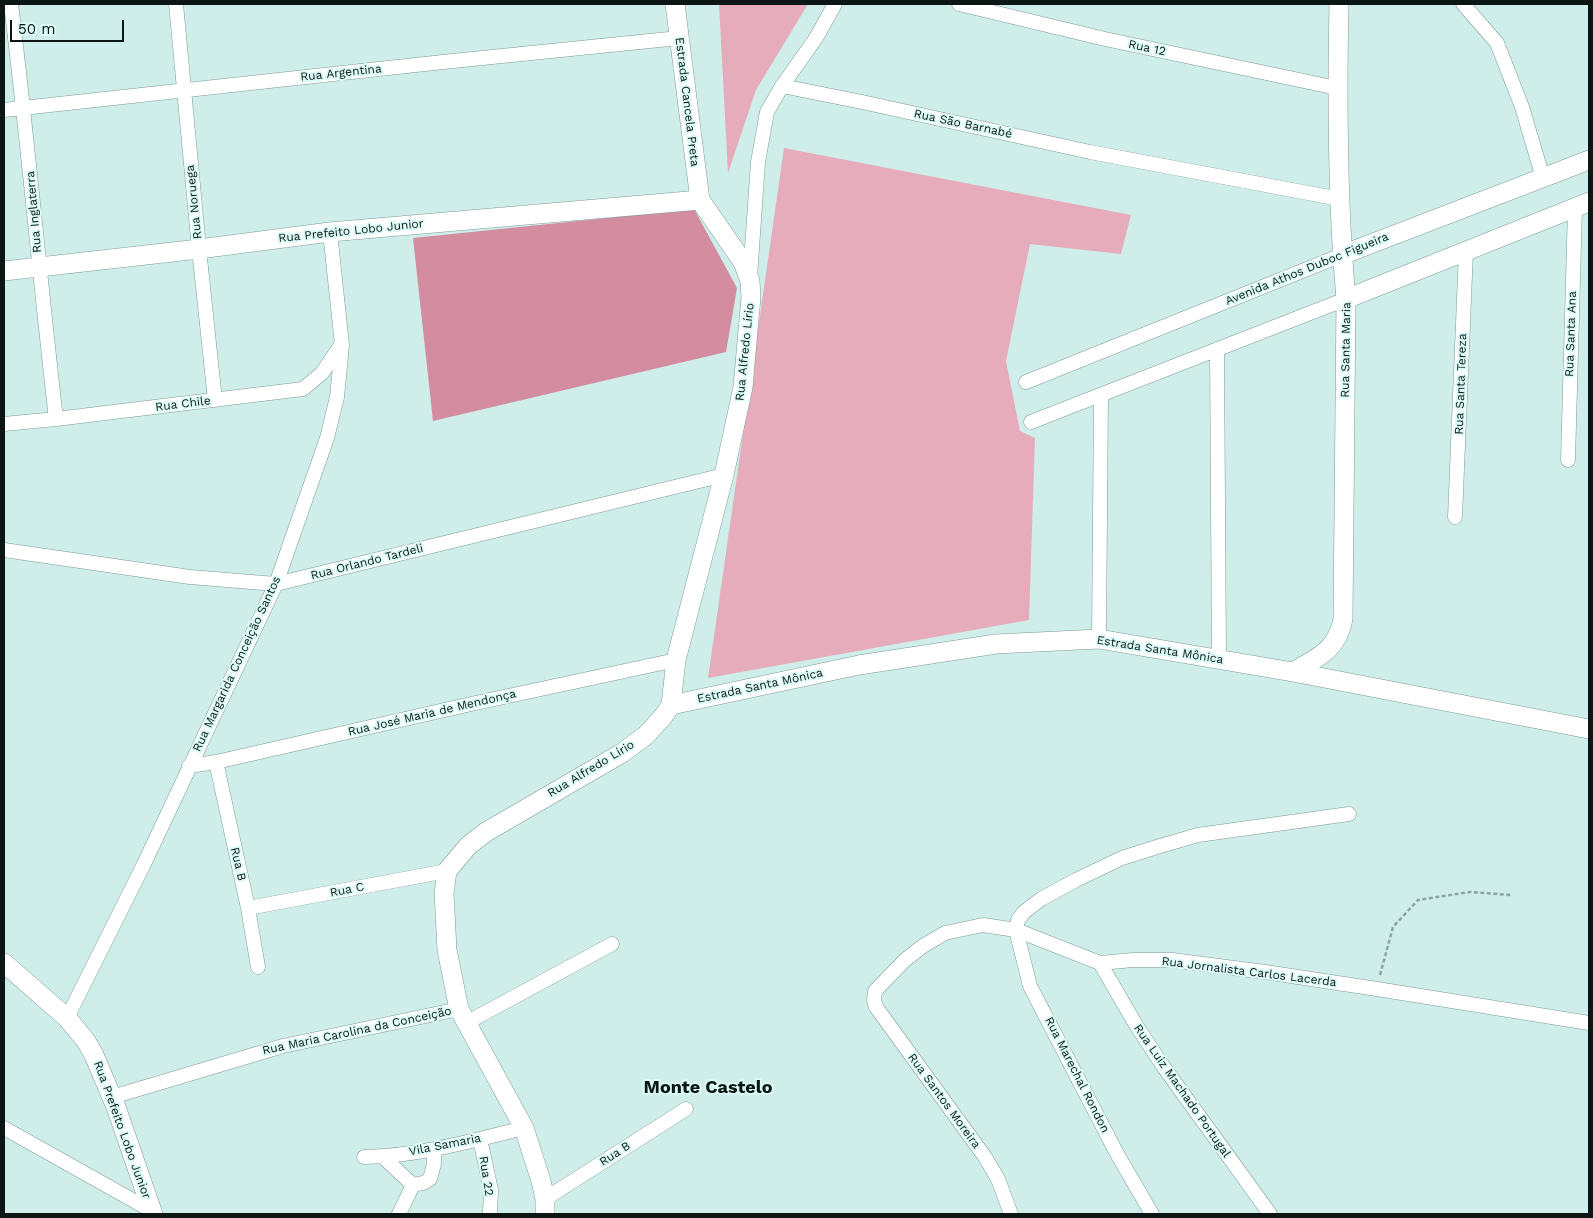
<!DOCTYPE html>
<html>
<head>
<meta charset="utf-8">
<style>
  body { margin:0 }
  #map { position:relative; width:1593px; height:1218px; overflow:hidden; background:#cfeee9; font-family:"Work Sans",sans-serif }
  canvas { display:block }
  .frame { position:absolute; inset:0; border:5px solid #0c1715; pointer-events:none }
  .scale { position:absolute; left:10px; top:20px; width:114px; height:22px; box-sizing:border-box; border:2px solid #0c1715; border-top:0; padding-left:6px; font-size:15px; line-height:18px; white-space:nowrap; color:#0c1715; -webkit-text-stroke:4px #dcfbf7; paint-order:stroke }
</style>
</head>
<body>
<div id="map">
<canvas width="1593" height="1218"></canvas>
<div class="frame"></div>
<div class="scale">50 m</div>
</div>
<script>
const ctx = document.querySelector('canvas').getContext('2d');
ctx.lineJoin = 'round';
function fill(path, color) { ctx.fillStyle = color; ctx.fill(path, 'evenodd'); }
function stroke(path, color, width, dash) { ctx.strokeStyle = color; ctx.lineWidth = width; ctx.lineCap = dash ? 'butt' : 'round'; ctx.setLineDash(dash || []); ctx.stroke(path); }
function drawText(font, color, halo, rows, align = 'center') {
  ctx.font = font + ' "Work Sans",sans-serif'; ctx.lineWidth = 4; ctx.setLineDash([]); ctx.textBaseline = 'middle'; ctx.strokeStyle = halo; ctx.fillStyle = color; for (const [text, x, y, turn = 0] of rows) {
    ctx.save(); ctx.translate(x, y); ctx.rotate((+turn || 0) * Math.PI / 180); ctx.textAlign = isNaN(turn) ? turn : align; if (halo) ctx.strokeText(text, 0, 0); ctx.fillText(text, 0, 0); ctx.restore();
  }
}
fill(new Path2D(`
  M719,4H808L756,90L728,173Z
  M784,148L1131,215L1121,254L1030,244L1006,361L1020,431L1035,438L1029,620L708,678Z`), '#e7acbc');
fill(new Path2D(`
  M694,209L737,288L726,352L433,421L413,238Z`), '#d38ca0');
const street = new Path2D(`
  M11,4C28,142 40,281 56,419
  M176,4L199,249L215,400
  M959,4L1105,39L1337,88
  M1463,4L1497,43L1522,107L1543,178
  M782,86L862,102L1090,152L1340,199
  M4,110L443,62L679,38
  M750,277L758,162L767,112L782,86L816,38L835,4
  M1217,349L1219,659
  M1026,382L1342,255
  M1031,422L1346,299
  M4,424L56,419L303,389L322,373L341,345
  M1568,460L1575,208
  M1455,517L1466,251
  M4,550L190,577L276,584L724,475
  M1099,639L1101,395
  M216,762L248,908L258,967
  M189,766L216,762L471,704L676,660
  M248,908L447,871
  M1100,963L1136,1025L1163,1066L1270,1214
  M67,1018L143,866L276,584L327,438L337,397L342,345L330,232
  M466,1023L612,944
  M112,1097L283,1046L459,1009
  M4,1128L152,1211
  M480,1139L491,1190L490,1213
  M364,1157C418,1156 472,1141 524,1128
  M383,1157L413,1185L423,1183L430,1179L434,1164V1149
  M545,1199L686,1109
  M399,1214L413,1185
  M1011,1214L998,1179L985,1157L876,1007L874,1000L875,991L905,960L923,946L945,933L983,925L1016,930L1100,963L1133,960H1172L1265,972L1377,989L1589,1023
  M1152,1214L1116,1152L1030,986L1016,930L1018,920L1024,912L1041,899L1076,880L1122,858L1160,846L1198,835L1349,814`);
const secondary = new Path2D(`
  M1342,255L1589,160
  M4,271L199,249L330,232L700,200
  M1346,299L1589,202
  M1293,672C1318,657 1337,651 1343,619L1346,299C1337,201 1337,102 1339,4
  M671,705L859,665L996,644L1099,639L1293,672L1589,729
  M4,963L67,1018L86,1041L94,1055L116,1107L153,1214
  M545,1214V1199L541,1181L524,1128L459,1009L447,950L444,893L447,871L468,846L486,832L622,753L645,736L662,718L671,705L676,660L724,475L743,387L751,297L750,281L743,262L700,200L675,4`);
stroke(street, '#7d9a96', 15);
stroke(secondary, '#7d9a96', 20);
stroke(new Path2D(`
  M1380,975L1393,927L1418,900L1470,892L1511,895`), '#8da5a1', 2.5, [4, 2.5]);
stroke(street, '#fff', 14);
stroke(secondary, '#fff', 19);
drawText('12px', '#0c1715', '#dcfbf7', [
  ["Rua 12",1147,48,12],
  ["Rua Argentina",341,73,-6],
  ["Estrada Cancela Preta",687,102,83],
  ["Rua São Barnabé",963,124,12],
  ["Rua Noruega",194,202,-96],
  ["Rua Inglaterra",34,212,-95],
  ["Rua Prefeito Lobo Junior",351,231,-6],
  ["Avenida Athos Duboc Figueira",1307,269,-22],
  ["Rua Santa Ana",1571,334,-88],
  ["Rua Santa Maria",1346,350,-89],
  ["Rua Alfredo Lírio",745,352,-84],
  ["Rua Santa Tereza",1461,384,-88],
  ["Rua Chile",183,404,-7],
  ["Rua Orlando Tardeli",367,562,-14],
  ["Estrada Santa Mônica",1160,650,9],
  ["Rua Margarida Conceição Santos",237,664,-65],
  ["Estrada Santa Mônica",760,686,-12],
  ["Rua José Maria de Mendonça",432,713,-13],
  ["Rua Alfredo Lírio",591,769,-31],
  ["Rua B",238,864,77],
  ["Rua C",347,890,-11],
  ["Rua Jornalista Carlos Lacerda",1249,972,7],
  ["Rua Maria Carolina da Conceição",357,1031,-12],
  ["Rua Marechal Rondon",1077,1075,63],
  ["Rua Luiz Machado Portugal",1182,1091,55],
  ["Rua Santos Moreira",944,1101,54],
  ["Rua Prefeito Lobo Junior",122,1130,70],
  ["Vila Samaria",445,1145,-11],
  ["Rua B",615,1154,-33],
  ["Rua 22",486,1176,81]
]);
drawText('bold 18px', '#0c1715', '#dcfbf7', [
  ["Monte Castelo",708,1088]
]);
</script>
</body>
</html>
